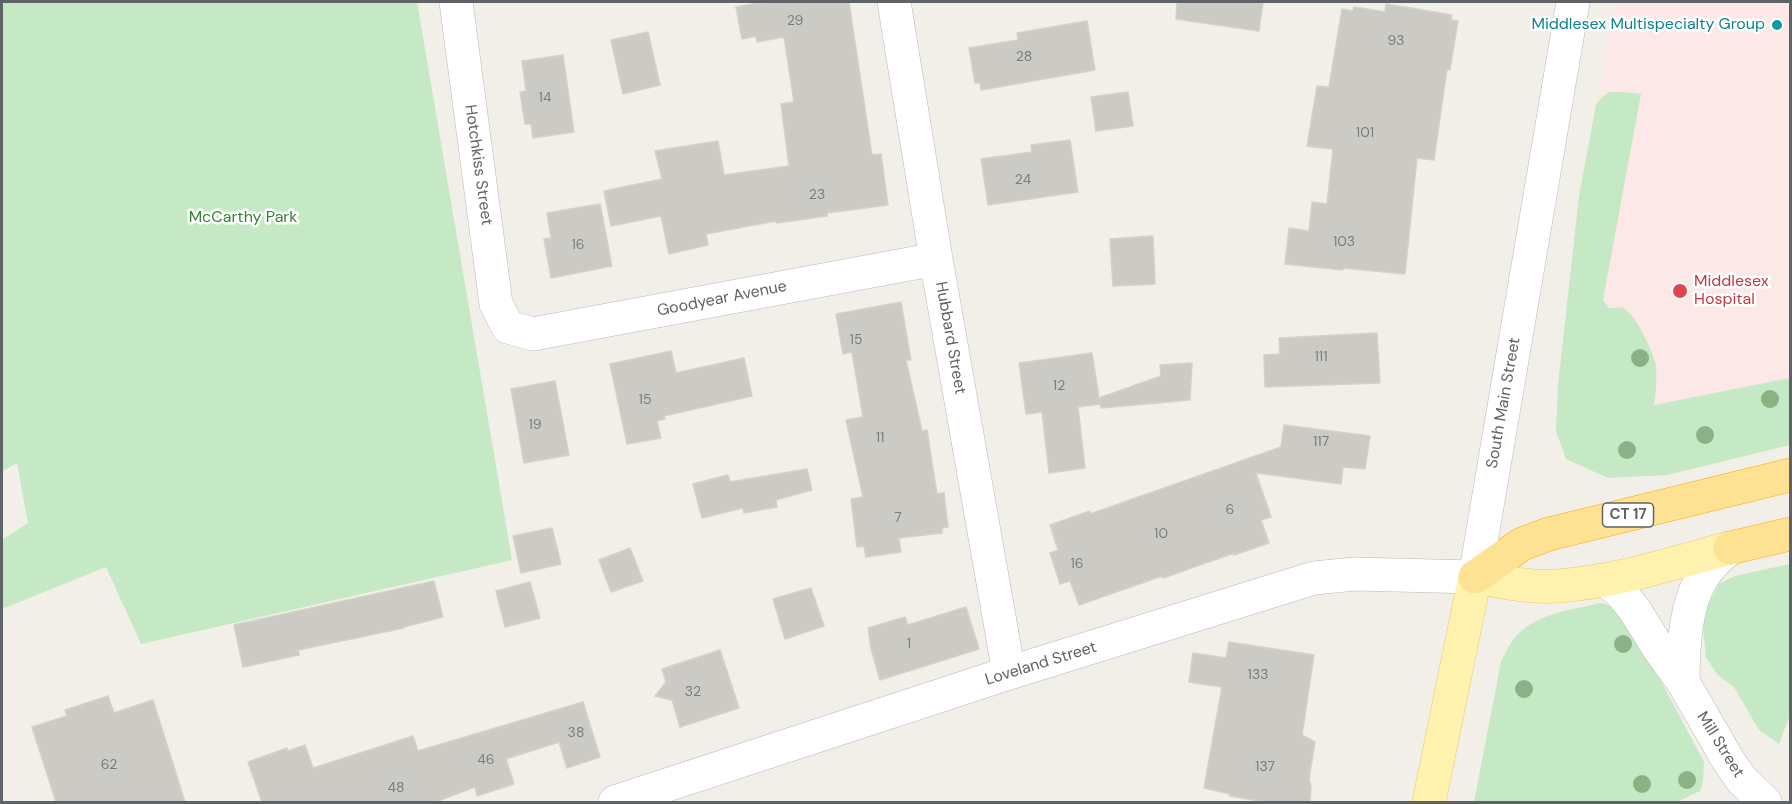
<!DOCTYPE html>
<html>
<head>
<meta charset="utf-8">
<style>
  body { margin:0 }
  #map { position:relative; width:1792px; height:804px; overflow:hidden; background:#f1efe8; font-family:"DM Sans",sans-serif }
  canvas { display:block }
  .frame { position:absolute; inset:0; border:3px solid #5f6368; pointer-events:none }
</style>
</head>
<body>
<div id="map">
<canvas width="1792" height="804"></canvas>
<div class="frame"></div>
</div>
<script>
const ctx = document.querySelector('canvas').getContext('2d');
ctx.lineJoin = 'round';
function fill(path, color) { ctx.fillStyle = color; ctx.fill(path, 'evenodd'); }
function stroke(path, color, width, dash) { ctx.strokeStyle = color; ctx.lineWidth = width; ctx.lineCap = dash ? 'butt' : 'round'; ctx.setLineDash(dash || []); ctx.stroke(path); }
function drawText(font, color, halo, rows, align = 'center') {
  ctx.font = font + ' "DM Sans",sans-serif'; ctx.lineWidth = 5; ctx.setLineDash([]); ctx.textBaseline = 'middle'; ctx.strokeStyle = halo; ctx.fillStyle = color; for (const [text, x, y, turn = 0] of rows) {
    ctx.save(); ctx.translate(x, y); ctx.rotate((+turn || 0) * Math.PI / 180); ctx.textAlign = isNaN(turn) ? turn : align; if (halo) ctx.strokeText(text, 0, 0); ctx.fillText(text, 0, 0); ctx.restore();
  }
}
fill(new Path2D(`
  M1615,2H1790V445L1667,475L1608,478L1566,459L1556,431L1558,385L1579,196Z`), '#fce8e6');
fill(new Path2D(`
  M2,2H417L512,560L141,644L106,567L2,609V540L28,523L17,463L2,471Z
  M1610,92H1622L1641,94L1603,300L1609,308C1613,308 1620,307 1623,308C1635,312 1654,354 1656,366C1657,380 1656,392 1654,405L1790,378V445L1667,475L1608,478L1566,459L1556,431L1558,385L1579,196L1596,105L1602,97Z
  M1790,564V715L1779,744L1759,730L1734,687L1718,675L1706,658L1703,625L1708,605L1719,584L1735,576Z
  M1600,603L1608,605L1630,623L1704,762L1703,781L1700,791L1677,802L1590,801V802H1474L1501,662C1506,652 1510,642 1518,634C1539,613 1572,610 1600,603Z`), '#c5e8c5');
const building = new Path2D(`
  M764,2H849L872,155L881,154L888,205L827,213V216L777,223L776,221L706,234L708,245L669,254L661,216L611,226L604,191L662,179L655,151L718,141L724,175L789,166L781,104L794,102L784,37L757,42L756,36L742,39L736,7Z
  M1177,2H1263L1259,31L1176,19Z
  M1386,4L1452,15L1451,20L1458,21L1450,70L1447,69L1434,160L1417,158L1405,274L1343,268V270L1285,264L1289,228L1309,231L1312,202L1327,204L1333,149L1307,146L1317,86L1329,87L1342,9L1353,11L1354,7L1385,12Z
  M1087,21L1095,70L981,90L980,83H975L969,48L1018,40L1017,33Z
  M648,32L660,85L623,94L611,40Z
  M563,55L574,132L533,138L531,124H525L520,92L526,91L522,61Z
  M1128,92L1133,126L1096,131L1091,97Z
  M1070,140L1078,192L988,205L981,159L1032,152L1031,145Z
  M600,204L612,266L551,278L544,239L551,238L547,213Z
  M1153,236L1155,284L1113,286L1110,239Z
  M901,302L911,360H906L922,431L927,430L937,494L944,493L948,527L942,528V533L899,538L901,552L866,557L864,546L857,547L851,499L863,497L846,420L863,417L852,352L843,354L836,314Z
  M1377,333L1380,383L1265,387L1264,355L1280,354L1279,338Z
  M671,351L676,373L744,358L752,396L664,416L665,419L657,421L661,438L627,444L610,364Z
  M1092,353L1100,404L1078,407L1085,468L1049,473L1042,412L1026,414L1019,363Z
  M1192,363L1190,400L1101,408L1099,398L1161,376L1160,365Z
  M555,381L569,455L524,463L511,389Z
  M1284,425L1370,436L1365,469L1343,467L1341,484L1256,473L1271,517L1261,520L1269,543L1234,555V553L1163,578L1162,576L1079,605L1070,581L1060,584L1050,553L1058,550L1050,525L1090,511V514L1281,447Z
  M807,469L812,490L776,500L777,507L744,513L743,508L702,518L693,484L728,475L730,482Z
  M552,528L561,564L521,573L513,536Z
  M630,548L643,581L611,592L599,560Z
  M434,581L443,617L404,627V628L298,650L299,655L243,667L234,625Z
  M530,582L540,618L505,627L496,591Z
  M811,588L824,626L785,639L773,599Z
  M966,607L979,649L880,680L871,649L868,628L905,617L908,625Z
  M1229,642L1314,655L1302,735L1315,742L1309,779L1311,787L1310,802H1266L1230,796V794L1204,788L1222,687L1189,682L1193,653L1226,658Z
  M720,650L739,708L680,727L672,700L655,696L666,682L662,669Z
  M108,696L114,713L153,700L185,802H56L32,727L67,716L65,710Z
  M583,702L600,757L567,768L559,742L506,759L514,784L477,796L475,787L435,802H262L248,762L287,748L288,751L305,745L313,768L413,736L418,751Z`);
fill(building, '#cccac5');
stroke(building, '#d6d1c6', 1.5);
const minor = new Path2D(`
  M456,2L496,304L508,327L533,334L936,259
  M894,2L936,259L1009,673
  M1606,580L1622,594L1634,609L1659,649L1683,682L1728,760L1741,779L1765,802
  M1683,682C1683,650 1685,605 1702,578C1709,566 1719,557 1730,548
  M615,802L1009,673L1314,578L1355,574L1475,577`);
const tertiary = new Path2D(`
  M1475,577L1573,2`);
const primary = new Path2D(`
  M1429,802L1475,577C1502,582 1530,588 1558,586C1616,582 1674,563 1730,548`);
const motorway = new Path2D(`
  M1730,548L1790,534
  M1475,577L1522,544L1549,534L1790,475`);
stroke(minor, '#b5b8bc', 34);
stroke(tertiary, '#b5b8bc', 34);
stroke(primary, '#f2c960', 34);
stroke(motorway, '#f9ab00', 34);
stroke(minor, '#fff', 33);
stroke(tertiary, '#fff', 33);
stroke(primary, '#fff2af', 33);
stroke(motorway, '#fde293', 33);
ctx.fillStyle = '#89b387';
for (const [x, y] of [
  [1640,358],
  [1770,399],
  [1705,435],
  [1627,450],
  [1623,644],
  [1524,689],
  [1687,780],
  [1642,784]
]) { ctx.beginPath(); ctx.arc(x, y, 9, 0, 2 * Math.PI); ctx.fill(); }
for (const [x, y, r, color] of [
  [1777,25,6,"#0f9aa8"],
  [1680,291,8,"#e0444e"]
]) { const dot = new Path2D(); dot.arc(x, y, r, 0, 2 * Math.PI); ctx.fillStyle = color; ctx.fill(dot); stroke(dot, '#fff', 2); }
drawText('14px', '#7a7d7f', null, [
  ["29",795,21],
  ["93",1396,41],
  ["28",1024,57],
  ["14",545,98],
  ["101",1365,133],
  ["24",1023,180],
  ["23",817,195],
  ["103",1344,242],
  ["16",578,245],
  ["15",856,340],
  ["111",1321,357],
  ["12",1059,386],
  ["15",645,400],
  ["19",535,425],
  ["11",880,438],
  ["117",1321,442],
  ["6",1230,510],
  ["7",898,518],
  ["10",1161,534],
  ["16",1077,564],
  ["1",909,644],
  ["133",1258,675],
  ["32",693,692],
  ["38",576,733],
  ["46",486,760],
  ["62",109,765],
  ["137",1265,767],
  ["48",396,788]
]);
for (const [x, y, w] of [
  [1628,515,51]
]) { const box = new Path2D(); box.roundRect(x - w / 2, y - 12, w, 24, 4.5); ctx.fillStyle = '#fff'; ctx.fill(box); stroke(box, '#5f6368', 1.5); }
drawText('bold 15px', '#5f6368', null, [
  ["CT 17",1628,515]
]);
drawText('16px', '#0d838f', '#fff', [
  ["Middlesex Multispecialty Group",1765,25]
], 'right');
drawText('16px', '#5f6368', '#fff', [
  ["Hotchkiss Street",478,165,82],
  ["Goodyear Avenue",722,299,-11],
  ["Hubbard Street",950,338,80],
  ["South Main Street",1504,403,-80],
  ["Loveland Street",1041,664,-17],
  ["Mill Street",1720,745,58]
]);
drawText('16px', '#348238', '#fff', [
  ["McCarthy Park",243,218]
]);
drawText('16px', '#be3a42', '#fff', [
  ["Middlesex",1694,282],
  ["Hospital",1694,300]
], 'left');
</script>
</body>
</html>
